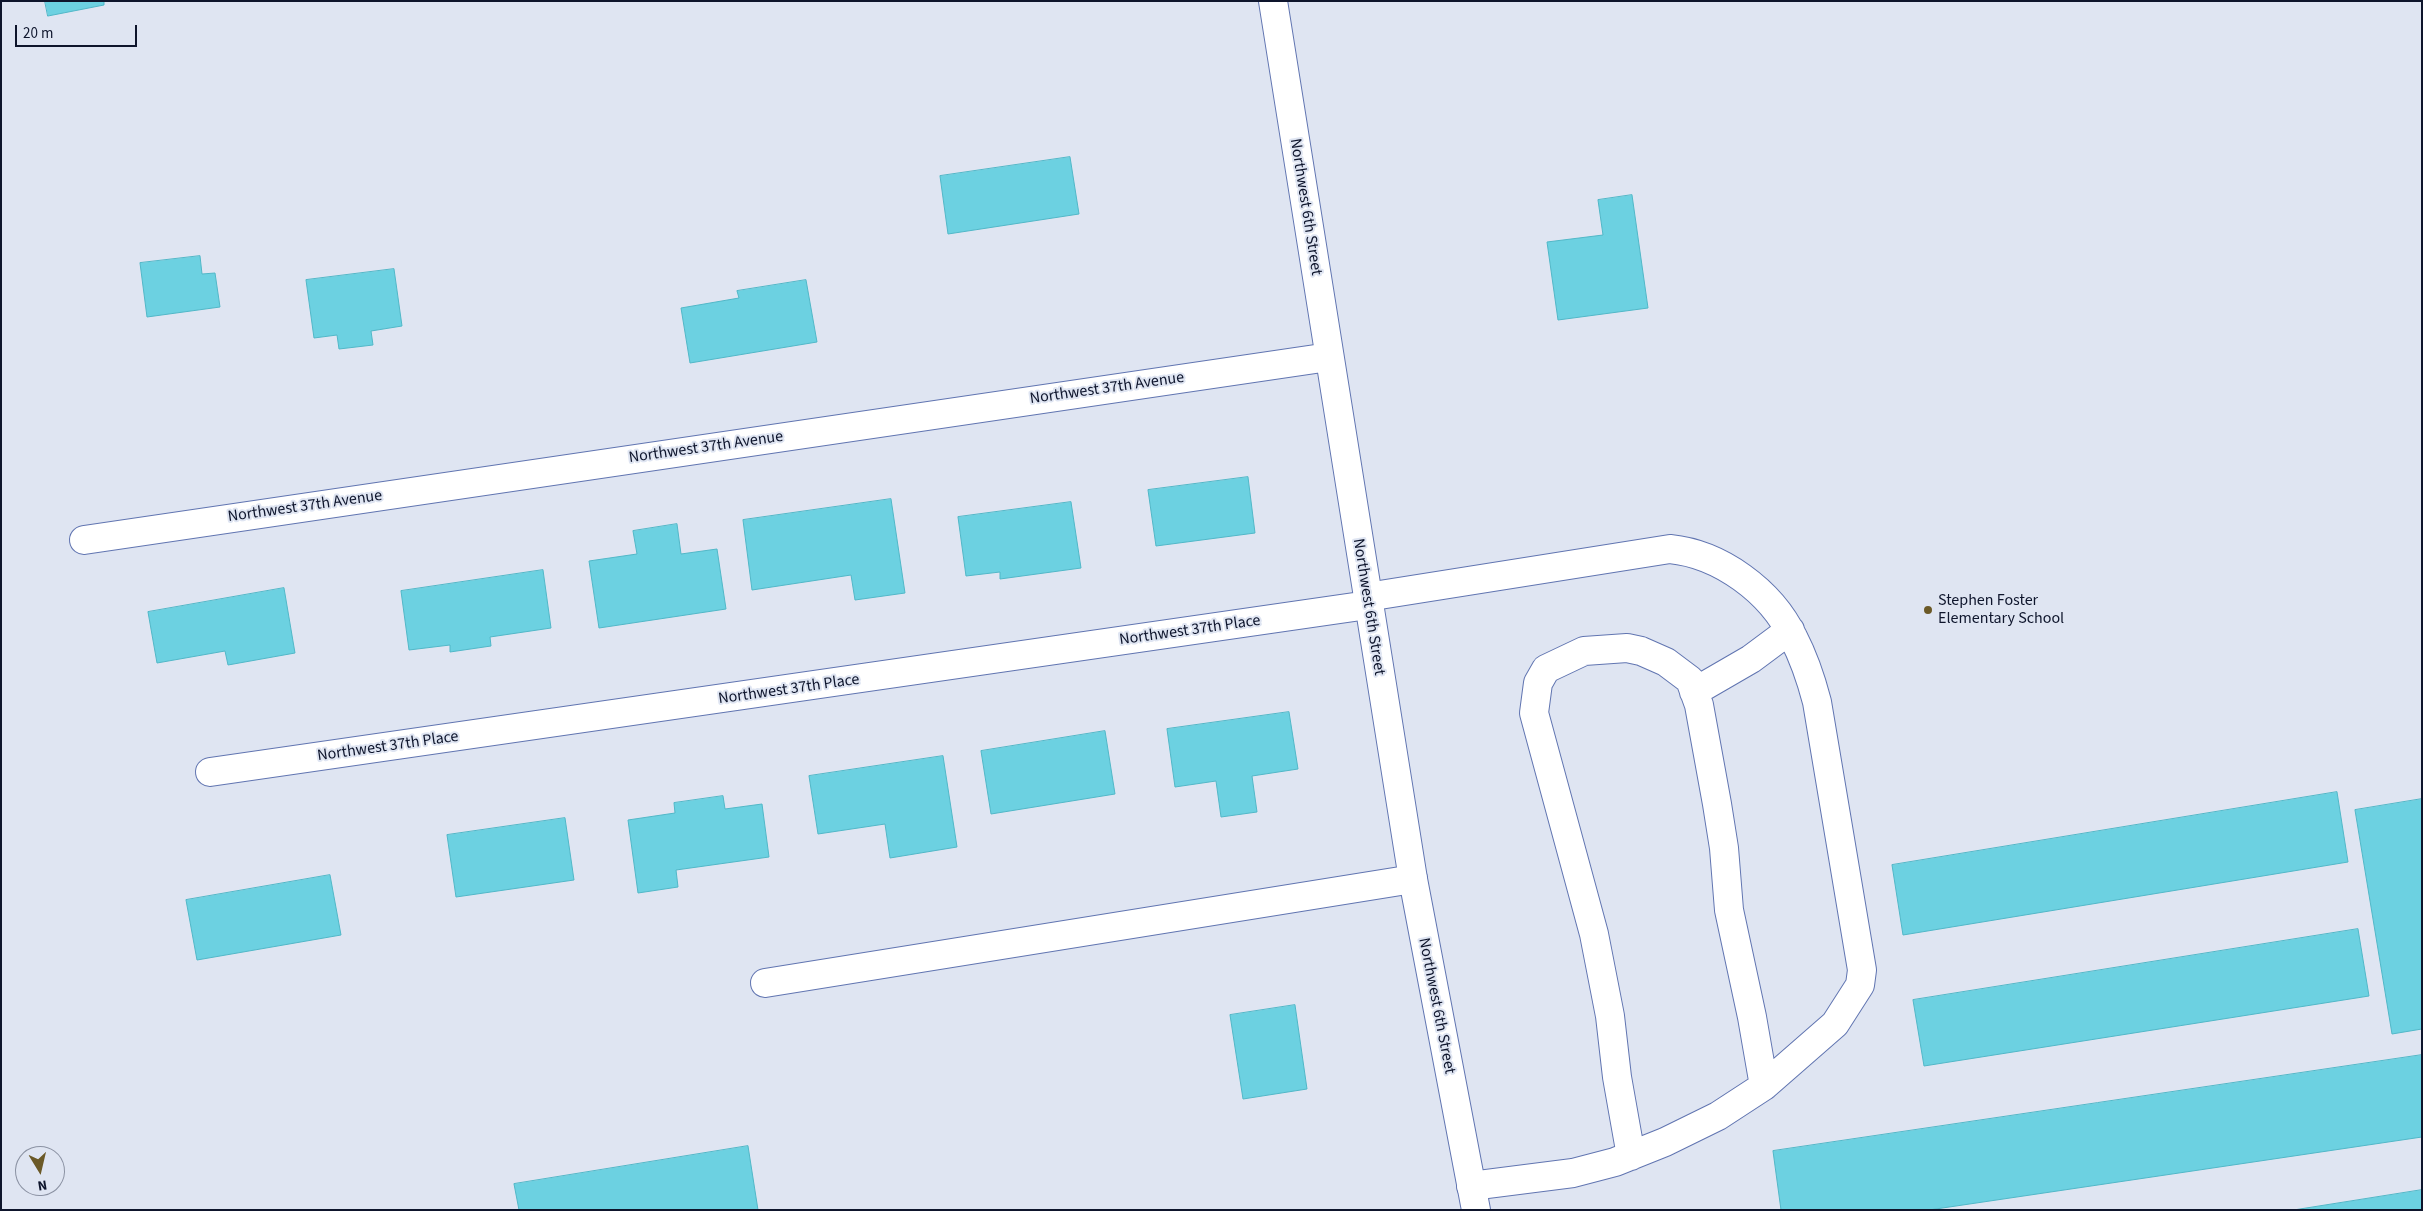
<!DOCTYPE html>
<html>
<head>
<meta charset="utf-8">
<style>
  body { margin:0 }
  #map { position:relative; width:2423px; height:1211px; overflow:hidden; background:#dfe5f2; font-family:"Source Sans 3",sans-serif }
  canvas { display:block }
  .frame { position:absolute; inset:0; border:2px solid #0e152c; pointer-events:none }
  .north { position:absolute; left:15px; top:1146px; width:50px; height:50px; box-sizing:border-box; background:#dfe5f2; border:1px solid #8b92a3; border-radius:50%; rotate:171deg; font-size:14px; font-weight:700; line-height:20px; text-align:center; color:#0e152c }
  .north::after { content:''; display:block; margin:auto; width:18px; height:22px; background:#6b5927; clip-path:polygon(50% 0,100% 100%,50% 72%,0 100%) }
  .scale { position:absolute; left:15px; top:25px; width:122px; height:22px; box-sizing:border-box; border:2px solid #0e152c; border-top:0; padding-left:6px; font-size:15px; line-height:18px; white-space:nowrap; color:#0e152c; -webkit-text-stroke:4px #dfe5f2; paint-order:stroke }
</style>
</head>
<body>
<div id="map">
<canvas width="2423" height="1211"></canvas>
<div class="frame"></div>
<div class="north">N</div>
<div class="scale">20 m</div>
</div>
<script>
const ctx = document.querySelector('canvas').getContext('2d');
ctx.lineJoin = 'round';
function fill(path, color) { ctx.fillStyle = color; ctx.fill(path, 'evenodd'); }
function stroke(path, color, width, dash) { ctx.strokeStyle = color; ctx.lineWidth = width; ctx.lineCap = dash ? 'butt' : 'round'; ctx.setLineDash(dash || []); ctx.stroke(path); }
function drawText(font, color, halo, rows, align = 'center') {
  ctx.font = font + ' "Source Sans 3",sans-serif'; ctx.lineWidth = 4; ctx.setLineDash([]); ctx.textBaseline = 'middle'; ctx.strokeStyle = halo; ctx.fillStyle = color; for (const [text, x, y, turn = 0] of rows) {
    ctx.save(); ctx.translate(x, y); ctx.rotate((+turn || 0) * Math.PI / 180); ctx.textAlign = isNaN(turn) ? turn : align; if (halo) ctx.strokeText(text, 0, 0); ctx.fillText(text, 0, 0); ctx.restore();
  }
}
const building = new Path2D(`
  M45,1H104V5L48,16Z
  M1070,157L1079,214L948,234L940,176Z
  M1632,195L1648,308L1558,320L1547,242L1603,235L1598,200Z
  M200,256L202,274L215,273L220,307L147,317L140,263Z
  M394,269L402,326L371,331L373,345L339,349L337,335L314,338L306,280Z
  M806,280L817,342L690,363L681,308L739,298L737,291Z
  M1248,477L1255,533L1156,546L1148,490Z
  M891,499L905,593L855,600L851,575L752,590L743,520Z
  M1071,502L1081,568L1000,579V572L966,576L958,517Z
  M677,524L681,554L717,549L726,609L599,628L589,561L637,554L633,531Z
  M543,570L551,628L490,637L491,646L450,652V645L409,650L401,591Z
  M284,588L295,653L228,665L225,651L157,663L148,612Z
  M1289,712L1298,769L1252,776L1257,812L1221,817L1216,781L1175,787L1167,729Z
  M1105,731L1115,794L991,814L981,751Z
  M943,756L957,847L890,858L885,824L818,834L809,776Z
  M2337,792L2348,862L1903,935L1892,865Z
  M723,796L725,809L762,804L769,857L676,870L678,887L638,893L628,820L675,813L674,803Z
  M2422,799V1029L2392,1034L2355,810Z
  M565,818L574,880L456,897L447,835Z
  M330,875L341,935L197,960L186,900Z
  M2358,929L2369,996L1924,1066L1913,1000Z
  M1295,1005L1307,1089L1243,1099L1230,1015Z
  M2422,1055V1137L1929,1210H1781L1773,1151Z
  M748,1146L758,1210H519L514,1184Z
  M2422,1190V1210H2294Z`);
fill(building, '#6cd1e1');
stroke(building, '#51b7c7', 1);
const minor = new Path2D(`
  M84,540L1329,357
  M1367,597L1670,549C1720,554 1771,591 1793,637C1804,658 1811,679 1817,702L1862,970L1860,985L1835,1024L1764,1086L1718,1116L1665,1142L1615,1162L1573,1173L1471,1186
  M1694,692L1751,659L1790,630
  M210,772L1368,605
  M765,983L1413,879
  M1631,1156L1617,1077L1610,1016L1594,934L1534,713L1538,683L1546,669L1584,651L1627,648L1641,651L1666,662L1690,680L1699,705L1717,804L1724,848L1729,910L1752,1017L1764,1086`);
const major = new Path2D(`
  M1273,1L1413,879L1476,1210`);
stroke(minor, '#6175b1', 30);
stroke(major, '#6175b1', 30);
stroke(minor, '#fff', 28);
stroke(major, '#fff', 28);
for (const [x, y, r, color] of [
  [1928,610,5,"#6b5927"]
]) { const dot = new Path2D(); dot.arc(x, y, r, 0, 2 * Math.PI); ctx.fillStyle = color; ctx.fill(dot); stroke(dot, '#dfe5f2', 2); }
drawText('16px', '#0e152c', '#dfe5f2', [
  ["Northwest 6th Street",1305,207,81],
  ["Northwest 37th Avenue",1107,389,-8],
  ["Northwest 37th Avenue",706,448,-8],
  ["Northwest 37th Avenue",305,507,-8],
  ["Northwest 6th Street",1368,607,81],
  ["Northwest 37th Place",1190,631,-8],
  ["Northwest 37th Place",789,690,-8],
  ["Northwest 37th Place",388,747,-8],
  ["Northwest 6th Street",1436,1006,79]
]);
drawText('16px', '#0e152c', '#dfe5f2', [
  ["Stephen Foster",1938,601],
  ["Elementary School",1938,619]
], 'left');
</script>
</body>
</html>
